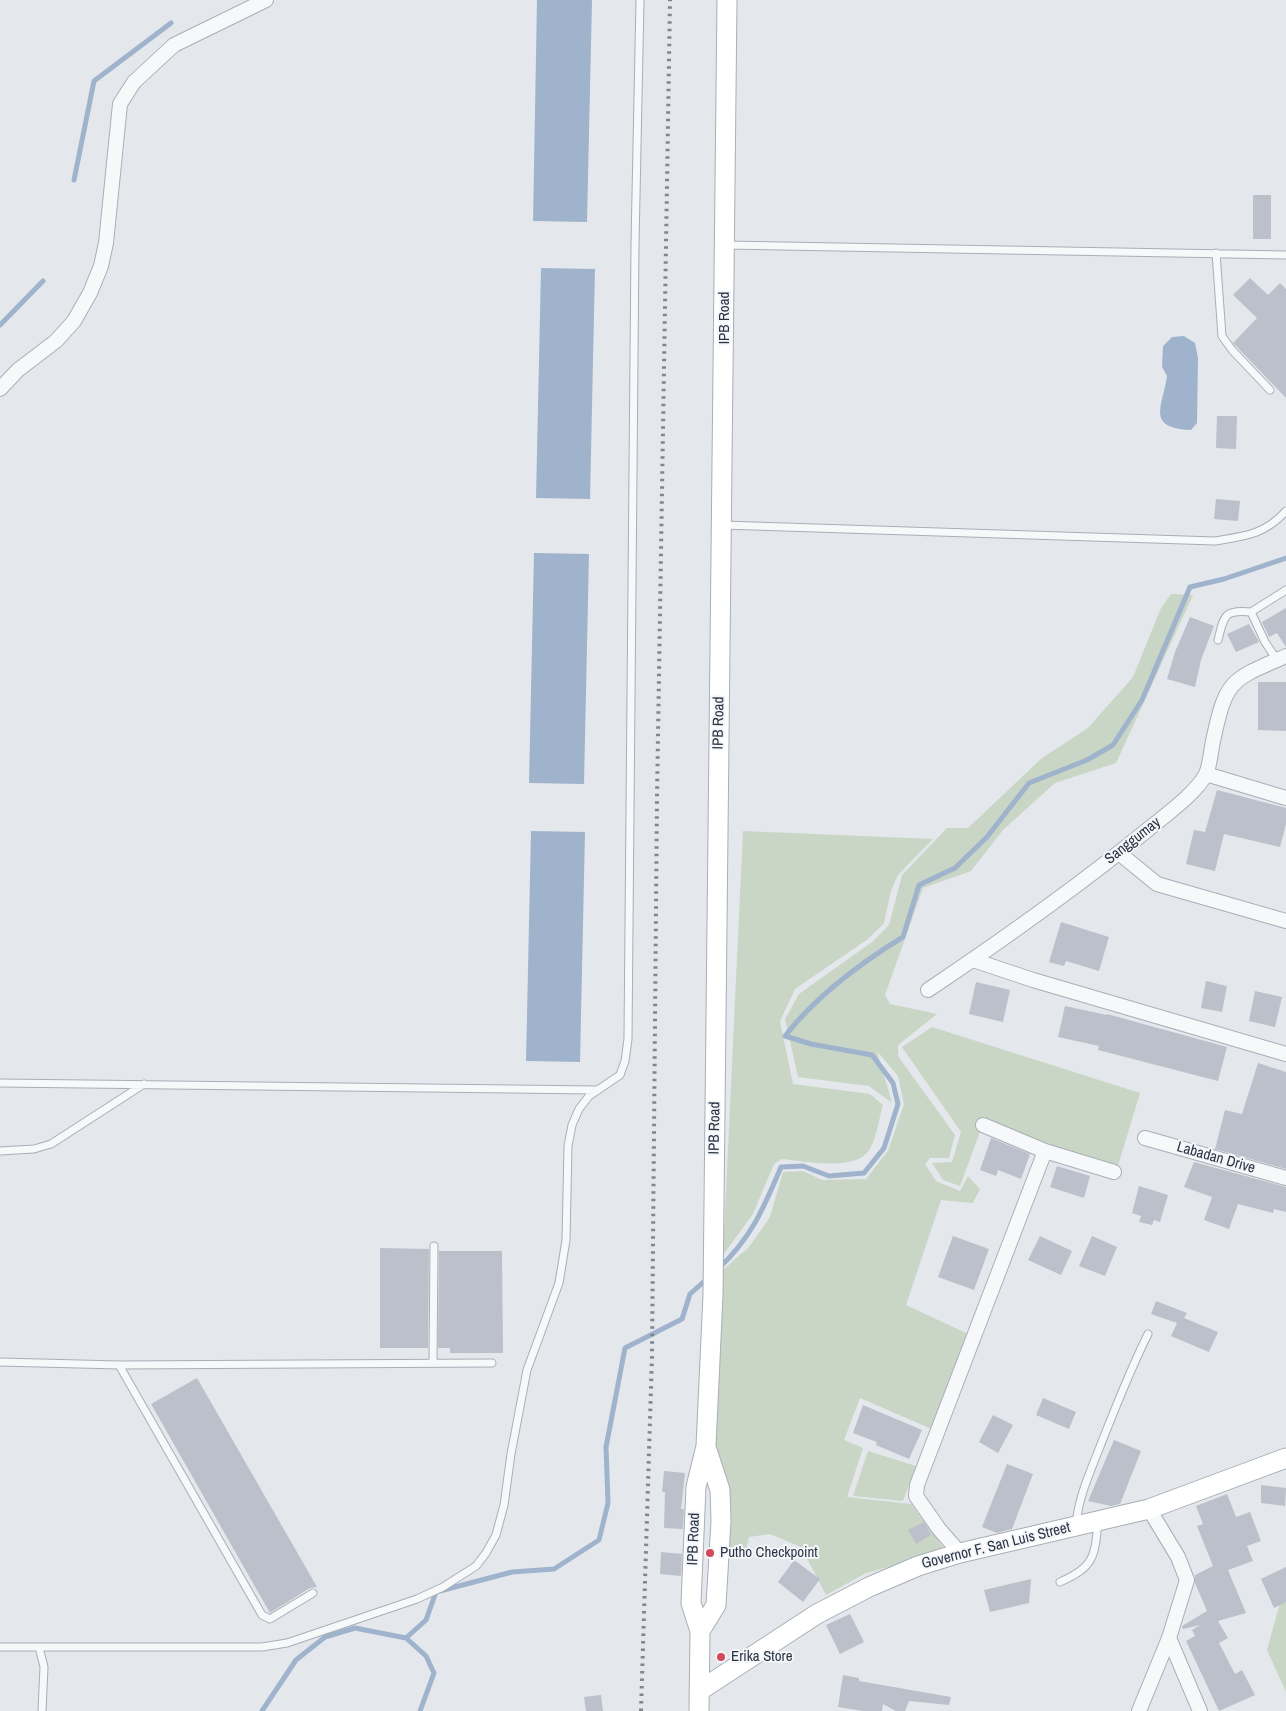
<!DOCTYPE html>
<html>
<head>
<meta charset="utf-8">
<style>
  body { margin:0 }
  canvas { display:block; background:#e4e7ec }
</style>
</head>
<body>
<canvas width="1286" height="1711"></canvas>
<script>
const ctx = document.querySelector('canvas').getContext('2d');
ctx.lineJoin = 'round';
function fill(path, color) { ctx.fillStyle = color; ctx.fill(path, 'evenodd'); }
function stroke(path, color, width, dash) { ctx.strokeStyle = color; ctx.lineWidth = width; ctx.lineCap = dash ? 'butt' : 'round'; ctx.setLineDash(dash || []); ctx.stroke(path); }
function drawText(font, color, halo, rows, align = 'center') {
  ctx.font = font + ' "Archivo Narrow",sans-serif'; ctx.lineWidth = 4; ctx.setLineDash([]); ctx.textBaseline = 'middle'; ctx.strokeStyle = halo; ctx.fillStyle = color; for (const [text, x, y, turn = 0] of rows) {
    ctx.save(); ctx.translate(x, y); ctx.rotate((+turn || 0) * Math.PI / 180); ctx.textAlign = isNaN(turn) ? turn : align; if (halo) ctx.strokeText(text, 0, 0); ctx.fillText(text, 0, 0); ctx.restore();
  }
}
fill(new Path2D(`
  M1171,594L1193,595L1116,763L1055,783L1003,830L971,871L923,888L885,995L890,1004L937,1014L898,1045V1056L955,1135L949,1158H930L925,1164L936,1181L960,1191L968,1176L980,1189L973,1203L941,1200L906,1305L968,1334L934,1430L860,1398L844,1440L863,1448L847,1497L911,1504L946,1551L866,1573L826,1595L801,1547L770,1534L749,1537L747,1545L749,1557L727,1553L712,1443L716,1276L749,1247L770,1217L783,1172L803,1171L822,1180L866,1179L888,1151L904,1104L898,1076L877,1051L892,1103L869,1086L798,1077L785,1019L799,994L872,942L889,925L902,875L947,828H968L1042,758L1088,728L1133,677L1161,608Z
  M743,831L933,839L898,875L891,891L884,923L868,939L795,989L780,1021L793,1084L870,1094L883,1105C879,1119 877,1135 871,1147C859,1173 805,1161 782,1159L774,1164L753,1214L723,1255Z
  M932,1027L1140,1093L1117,1169L984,1121L960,1186L943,1180L932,1163L952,1162L961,1132L902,1047Z
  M868,1451L916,1466L903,1501L853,1496Z
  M1286,1581V1692L1267,1650Z`), '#c9d6c5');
fill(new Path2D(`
  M537,0H592L587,222L533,221Z
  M541,268L595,269L590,499L536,498Z
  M1184,336L1195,343L1198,358L1197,423L1191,430C1145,428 1163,406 1167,376L1162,367L1163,346L1172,337Z
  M534,553L589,554L584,784L529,783Z
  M531,831L585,832L580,1062L526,1061Z`), '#9fb4cc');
stroke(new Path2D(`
  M74,180L94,81L171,23
  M0,325L43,281
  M718,1269C752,1237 763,1209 781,1167L803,1166L829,1176L864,1173L884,1148L898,1104L893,1083L872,1055L811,1044L785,1036C817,995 859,964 903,937L919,885L955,868L987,837L1029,783L1087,760L1113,745L1142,700L1190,587L1224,579L1286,558
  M406,1638L426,1620L436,1592L512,1572L554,1569L599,1540L608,1503L606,1447L625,1348L682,1319L690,1294L708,1278
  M262,1711L296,1660L325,1637L355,1628L406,1638L426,1656L434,1673L420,1711`), '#9fb4cc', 5);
fill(new Path2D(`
  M1253,195H1271V239H1253Z
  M1250,278L1268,295L1280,283L1286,289V398L1233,343L1257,318L1233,295Z
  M1217,416H1237L1236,449L1216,448Z
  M1216,499L1240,501L1238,521L1214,519Z
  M1286,608V647L1277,633L1269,637L1262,622Z
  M1190,617L1214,626L1201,660L1195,687L1167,679L1175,652Z
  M1249,624L1259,642L1236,652L1227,634Z
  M1258,682H1286V731L1258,730Z
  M1217,790L1286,808V824L1280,847L1224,834L1215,871L1186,864L1194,830L1205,832Z
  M1061,922L1109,937L1099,971L1066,961L1064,966L1049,962Z
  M1206,981L1227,986L1222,1012L1201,1008Z
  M976,982L1010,990L1003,1022L969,1014Z
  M1255,991L1282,997L1275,1027L1249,1021Z
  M1065,1006L1107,1015V1014L1227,1047L1218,1081L1098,1050L1099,1046L1058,1037Z
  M1258,1063L1286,1072V1169L1215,1149L1225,1110L1242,1114Z
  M991,1138L1030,1154L1021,1179L998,1170L996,1176L980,1170Z
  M1194,1162L1286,1187V1212L1274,1209L1273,1213L1238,1204L1229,1229L1204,1220L1212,1197L1184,1187Z
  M1057,1166L1090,1176L1084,1198L1050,1187Z
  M1139,1186L1168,1195L1160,1222L1154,1220L1152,1225L1139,1222L1141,1216L1132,1213Z
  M953,1236L989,1249L974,1290L938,1277Z
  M1040,1236L1072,1251L1061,1275L1028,1260Z
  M1092,1236L1117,1247L1105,1276L1079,1266Z
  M380,1248L429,1249L428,1348H380Z
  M439,1251H502L503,1353H450V1348H438Z
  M1156,1301L1187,1313L1184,1318L1218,1332L1209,1352L1171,1336L1177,1323L1151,1314Z
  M197,1378L317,1587L310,1588L270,1613L151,1404Z
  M1043,1398L1076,1412L1069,1429L1036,1415Z
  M863,1405L922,1430L909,1459L876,1445L877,1442L853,1433Z
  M993,1415L1013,1425L998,1453L979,1442Z
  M1114,1440L1141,1451L1120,1504L1111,1506L1088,1501Z
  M1007,1464L1033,1474L1012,1529L997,1533L982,1527Z
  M664,1471L685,1473L681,1509H684L683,1529L664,1528L665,1492H662Z
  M1261,1485L1286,1488L1285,1506L1261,1503Z
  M1227,1494L1236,1517L1250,1512L1261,1541L1247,1546L1253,1561L1228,1570L1246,1613L1218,1621L1228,1638L1219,1643L1235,1674L1242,1670L1255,1695L1219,1711L1186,1641L1195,1636L1192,1630L1200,1625L1183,1629L1182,1626L1207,1611L1195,1583V1575L1213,1566L1197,1526L1203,1524L1196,1506Z
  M924,1522L931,1535L916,1544L908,1530Z
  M661,1552L682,1554L681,1576L660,1574Z
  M794,1560L820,1579L803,1602L778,1582Z
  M1286,1567V1602L1274,1608L1261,1579Z
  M1031,1579L1029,1603L990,1612L984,1590Z
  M850,1614L864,1642L840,1654L826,1625Z
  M843,1675L859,1678V1681L951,1697L949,1705L909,1701L905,1711H896L883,1704L882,1711H863L838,1707Z
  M601,1695L603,1711H586L584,1697Z`), '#bbc0ca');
const lane = new Path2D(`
  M726,245L1286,255
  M1216,253L1222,336L1232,350L1270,390
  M723,525L1215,541C1245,536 1264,535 1286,511
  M1251,612L1286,590
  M1218,640C1224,616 1224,609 1251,612L1265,642L1277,660
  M0,1083L597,1090
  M0,1151L34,1149L51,1144L144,1084
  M0,1362L119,1365L492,1363
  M433,1362L434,1246
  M119,1365L262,1615L270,1619L313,1593
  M1076,1524C1079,1495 1091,1470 1101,1444C1116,1406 1130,1370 1148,1334
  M1060,1582C1094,1567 1095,1557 1098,1521
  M0,1647H262L287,1643L417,1599L443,1587L476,1566L486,1553L496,1535L504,1505L511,1454L527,1370L559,1283L566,1240L568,1146L572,1125L579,1109L589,1096L620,1075L625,1061L628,1039L635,244L640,0
  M39,1647L44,1667L42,1711`);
const street = new Path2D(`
  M0,389L18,370L56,341L74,321L90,293L101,266L106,243L120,104L134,82L174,45L266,0
  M1206,774L1286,798
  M1119,853L1157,884L1286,921
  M973,960L1033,980L1286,1054
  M928,990C1004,939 1080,885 1151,827C1167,814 1197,792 1206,774C1210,765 1211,751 1213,741C1226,680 1230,680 1286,656
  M983,1125L1045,1151L1114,1172
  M1145,1138L1286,1178
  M960,1553L939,1529L916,1496L917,1485L1045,1151
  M1169,1638L1200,1711
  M1139,1711L1169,1638L1187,1580L1178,1557L1149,1509`);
const secondary = new Path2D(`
  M700,1631L716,1605L721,1521L720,1490L706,1447
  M699,1691L817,1614L869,1587L918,1566L960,1553L1149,1509L1286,1458
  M699,1711L700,1631L691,1603L696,1487L706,1446L713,1295L727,0`);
stroke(lane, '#a9aeb7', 9);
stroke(street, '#a9aeb7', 16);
stroke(secondary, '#a9aeb7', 21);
stroke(lane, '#f7f8fa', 7);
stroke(street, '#f7f8fa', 14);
stroke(secondary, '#fff', 19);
stroke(new Path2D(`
  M641,1711L652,1356L657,798L670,0`), '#7d8696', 4, [2.5, 5]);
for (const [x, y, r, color] of [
  [710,1553,5,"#d1495b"],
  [721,1657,5,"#d1495b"]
]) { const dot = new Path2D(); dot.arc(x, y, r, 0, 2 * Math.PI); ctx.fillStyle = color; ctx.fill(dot); stroke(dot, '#f4f6f9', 2); }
drawText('15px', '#2b3445', '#f4f6f9', [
  ["IPB Road",725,318,-90],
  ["IPB Road",719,723,-89],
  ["Sanggumay",1133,841,-38],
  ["IPB Road",715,1128,-89],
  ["Labadan Drive",1216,1158,16],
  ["IPB Road",694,1539,-88],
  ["Governor F. San Luis Street",996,1546,-14]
]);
drawText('15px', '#2b3445', '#f4f6f9', [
  ["Putho Checkpoint",720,1553],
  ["Erika Store",731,1657]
], 'left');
</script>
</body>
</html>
